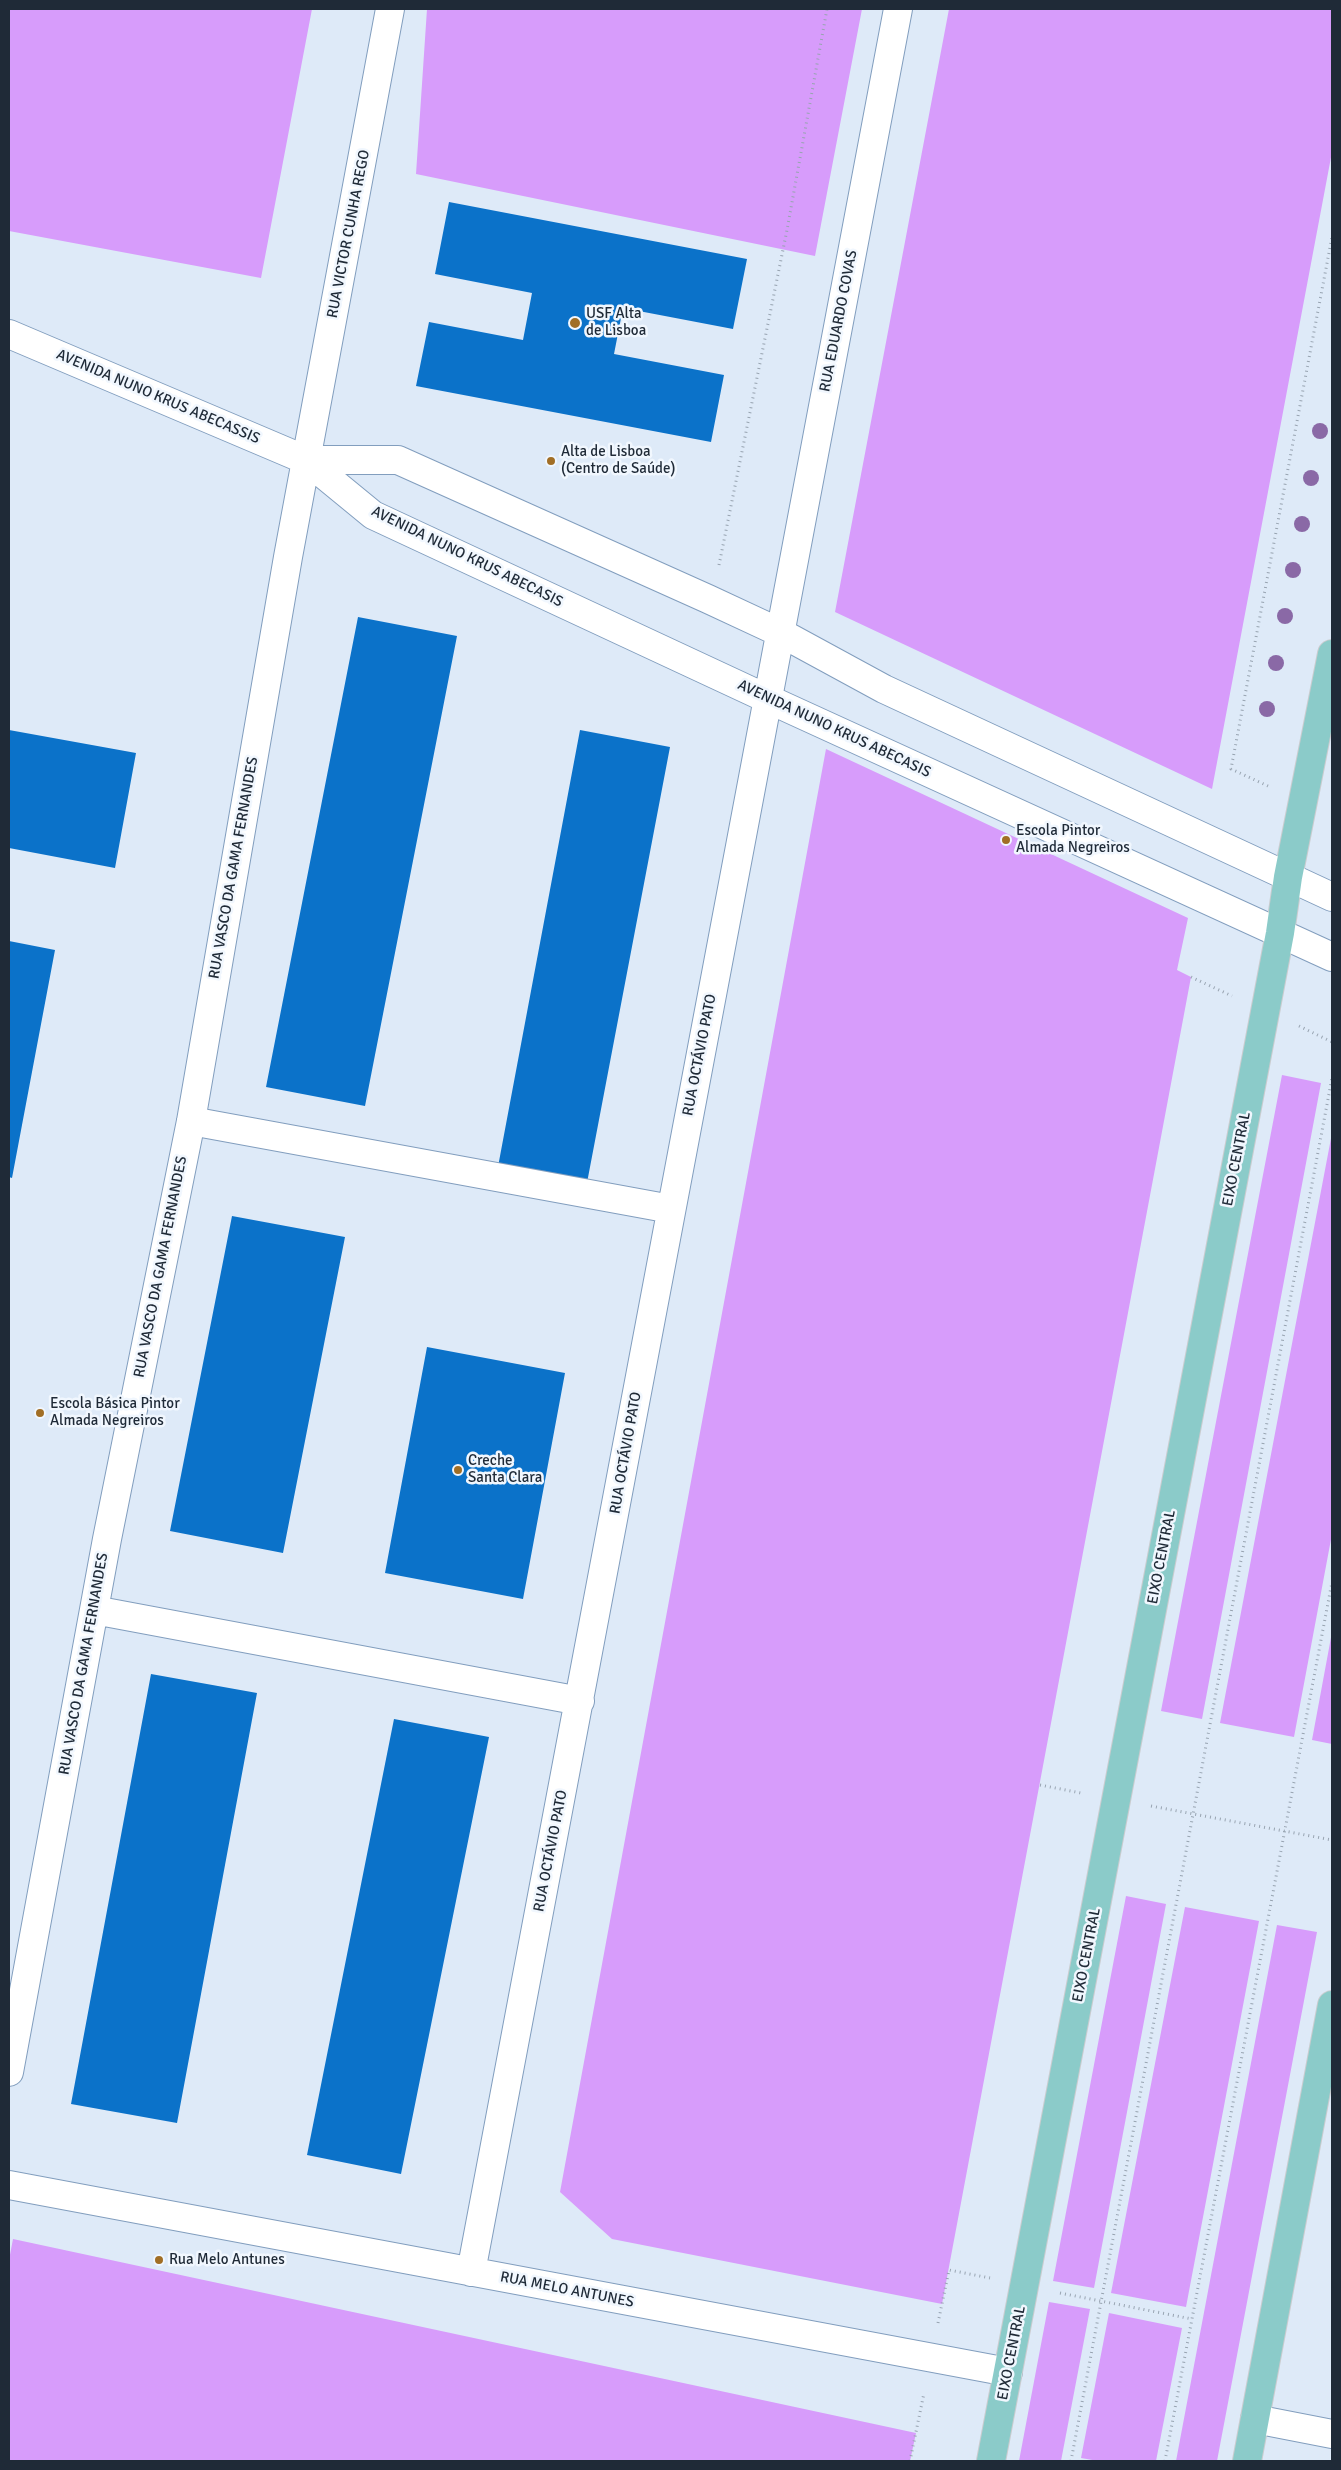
<!DOCTYPE html>
<html>
<head>
<meta charset="utf-8">
<style>
  body { margin:0 }
  #map { position:relative; width:1341px; height:2470px; overflow:hidden; background:#deeaf8; font-family:Signika,sans-serif }
  canvas { display:block }
  .frame { position:absolute; inset:0; border:10px solid #1f2a37; pointer-events:none }
</style>
</head>
<body>
<div id="map">
<canvas width="1341" height="2470"></canvas>
<div class="frame"></div>
</div>
<script>
const ctx = document.querySelector('canvas').getContext('2d');
ctx.lineJoin = 'round';
function fill(path, color) { ctx.fillStyle = color; ctx.fill(path, 'evenodd'); }
function stroke(path, color, width, dash) { ctx.strokeStyle = color; ctx.lineWidth = width; ctx.lineCap = dash ? 'butt' : 'round'; ctx.setLineDash(dash || []); ctx.stroke(path); }
function drawText(font, color, halo, rows, align = 'center') {
  ctx.font = font + ' Signika,sans-serif'; ctx.lineWidth = 5; ctx.setLineDash([]); ctx.textBaseline = 'middle'; ctx.strokeStyle = halo; ctx.fillStyle = color; for (const [text, x, y, turn = 0] of rows) {
    ctx.save(); ctx.translate(x, y); ctx.rotate((+turn || 0) * Math.PI / 180); ctx.textAlign = isNaN(turn) ? turn : align; if (halo) ctx.strokeText(text, 0, 0); ctx.fillText(text, 0, 0); ctx.restore();
  }
}
fill(new Path2D(`
  M9,9H312L261,278L9,231Z
  M427,9H862L815,256L416,174Z
  M949,9H1332V152L1212,789L835,612Z
  M826,749L1188,918L1177,970L1191,977L942,2304L612,2239L560,2192Z
  M1282,1075L1321,1083L1202,1719L1161,1711Z
  M1332,1133V1534L1294,1737L1220,1723Z
  M1332,1632V1744L1312,1740Z
  M1126,1896L1166,1904L1094,2288L1053,2281Z
  M1185,1907L1259,1921L1186,2307L1111,2293Z
  M1277,1925L1317,1932L1217,2461H1176Z
  M13,2239L916,2433L910,2461H9V2260Z
  M1049,2302L1090,2309L1061,2461H1019Z
  M1109,2313L1182,2328L1156,2461H1098L1081,2458Z`), '#d79cfb');
fill(new Path2D(`
  M449,202L747,259L733,329L623,308L614,354L724,375L711,442L416,386L429,322L523,340L532,293L435,274Z
  M358,617L457,636L365,1106L266,1087Z
  M9,730L136,753L115,868L9,848Z
  M580,730L670,747L586,1188L497,1172Z
  M9,941L55,950L12,1178L9,1177Z
  M232,1216L345,1237L283,1553L170,1531Z
  M427,1347L565,1373L523,1599L385,1573Z
  M151,1674L257,1693L177,2123L71,2104Z
  M394,1719L489,1737L401,2174L307,2155Z`), '#0b72c9');
const minor = new Path2D(`
  M9,334L306,460L373,515L768,699L1332,957
  M306,460H398L708,599L781,633L884,689L1332,897
  M191,1121L671,1209
  M94,1610L580,1701
  M9,2072L107,1539L191,1121L288,557L390,9
  M9,2185L1008,2372
  M471,2272L898,9
  M1255,2419L1332,2434`);
const major = new Path2D(`
  M991,2461L1280,933L1288,877L1332,654
  M1247,2461L1332,2005`);
stroke(minor, '#829ebe', 30);
stroke(major, '#c9cccf', 30);
stroke(new Path2D(`
  M719,565L787,230L827,9
  M1268,786L1231,769L1332,237
  M1191,977L1232,996
  M1299,1026L1332,1042
  M1040,1785L1081,1793
  M1151,1806L1332,1840
  M1060,2293L1192,2319
  M938,2323L949,2270L990,2278
  M910,2461L924,2393
  M1071,2461L1332,1078
  M1165,2461L1332,1582`), '#98a4b1', 3, [1, 4]);
stroke(minor, '#fff', 28);
stroke(major, '#8bcbc9', 28);
ctx.fillStyle = '#8a69a6';
for (const [x, y] of [
  [1320,431],
  [1311,478],
  [1302,524],
  [1293,570],
  [1285,616],
  [1276,663],
  [1267,709]
]) { ctx.beginPath(); ctx.arc(x, y, 8, 0, 2 * Math.PI); ctx.fill(); }
for (const [x, y, r, color] of [
  [575,323,6,"#a16e25"],
  [551,461,5,"#a16e25"],
  [1006,840,5,"#a16e25"],
  [40,1413,5,"#a16e25"],
  [458,1470,5,"#a16e25"],
  [159,2260,5,"#a16e25"]
]) { const dot = new Path2D(); dot.arc(x, y, r, 0, 2 * Math.PI); ctx.fillStyle = color; ctx.fill(dot); stroke(dot, '#f1f7fe', 2); }
drawText('15px', '#1f2a37', '#f1f7fe', [
  ["RUA VICTOR CUNHA REGO",349,234,-79],
  ["RUA EDUARDO COVAS",839,321,-79],
  ["AVENIDA NUNO KRUS ABECASSIS",158,397,23],
  ["AVENIDA NUNO KRUS ABECASIS",467,557,26],
  ["AVENIDA NUNO KRUS ABECASIS",834,729,25],
  ["RUA VASCO DA GAMA FERNANDES",234,868,-80],
  ["RUA OCTÁVIO PATO",700,1055,-79],
  ["EIXO CENTRAL",1237,1159,-79],
  ["RUA VASCO DA GAMA FERNANDES",161,1267,-79],
  ["RUA OCTÁVIO PATO",626,1453,-80],
  ["EIXO CENTRAL",1162,1557,-79],
  ["RUA VASCO DA GAMA FERNANDES",84,1664,-80],
  ["RUA OCTÁVIO PATO",551,1851,-79],
  ["EIXO CENTRAL",1087,1955,-79],
  ["RUA MELO ANTUNES",567,2290,11],
  ["EIXO CENTRAL",1012,2353,-79]
]);
drawText('15px', '#1f2a37', '#f1f7fe', [
  ["USF Alta",586,314],
  ["de Lisboa",586,331],
  ["Alta de Lisboa",561,452],
  ["(Centro de Saúde)",561,469],
  ["Escola Pintor",1016,831],
  ["Almada Negreiros",1016,848],
  ["Escola Básica Pintor",50,1404],
  ["Almada Negreiros",50,1421],
  ["Creche",468,1461],
  ["Santa Clara",468,1478],
  ["Rua Melo Antunes",169,2260]
], 'left');
</script>
</body>
</html>
